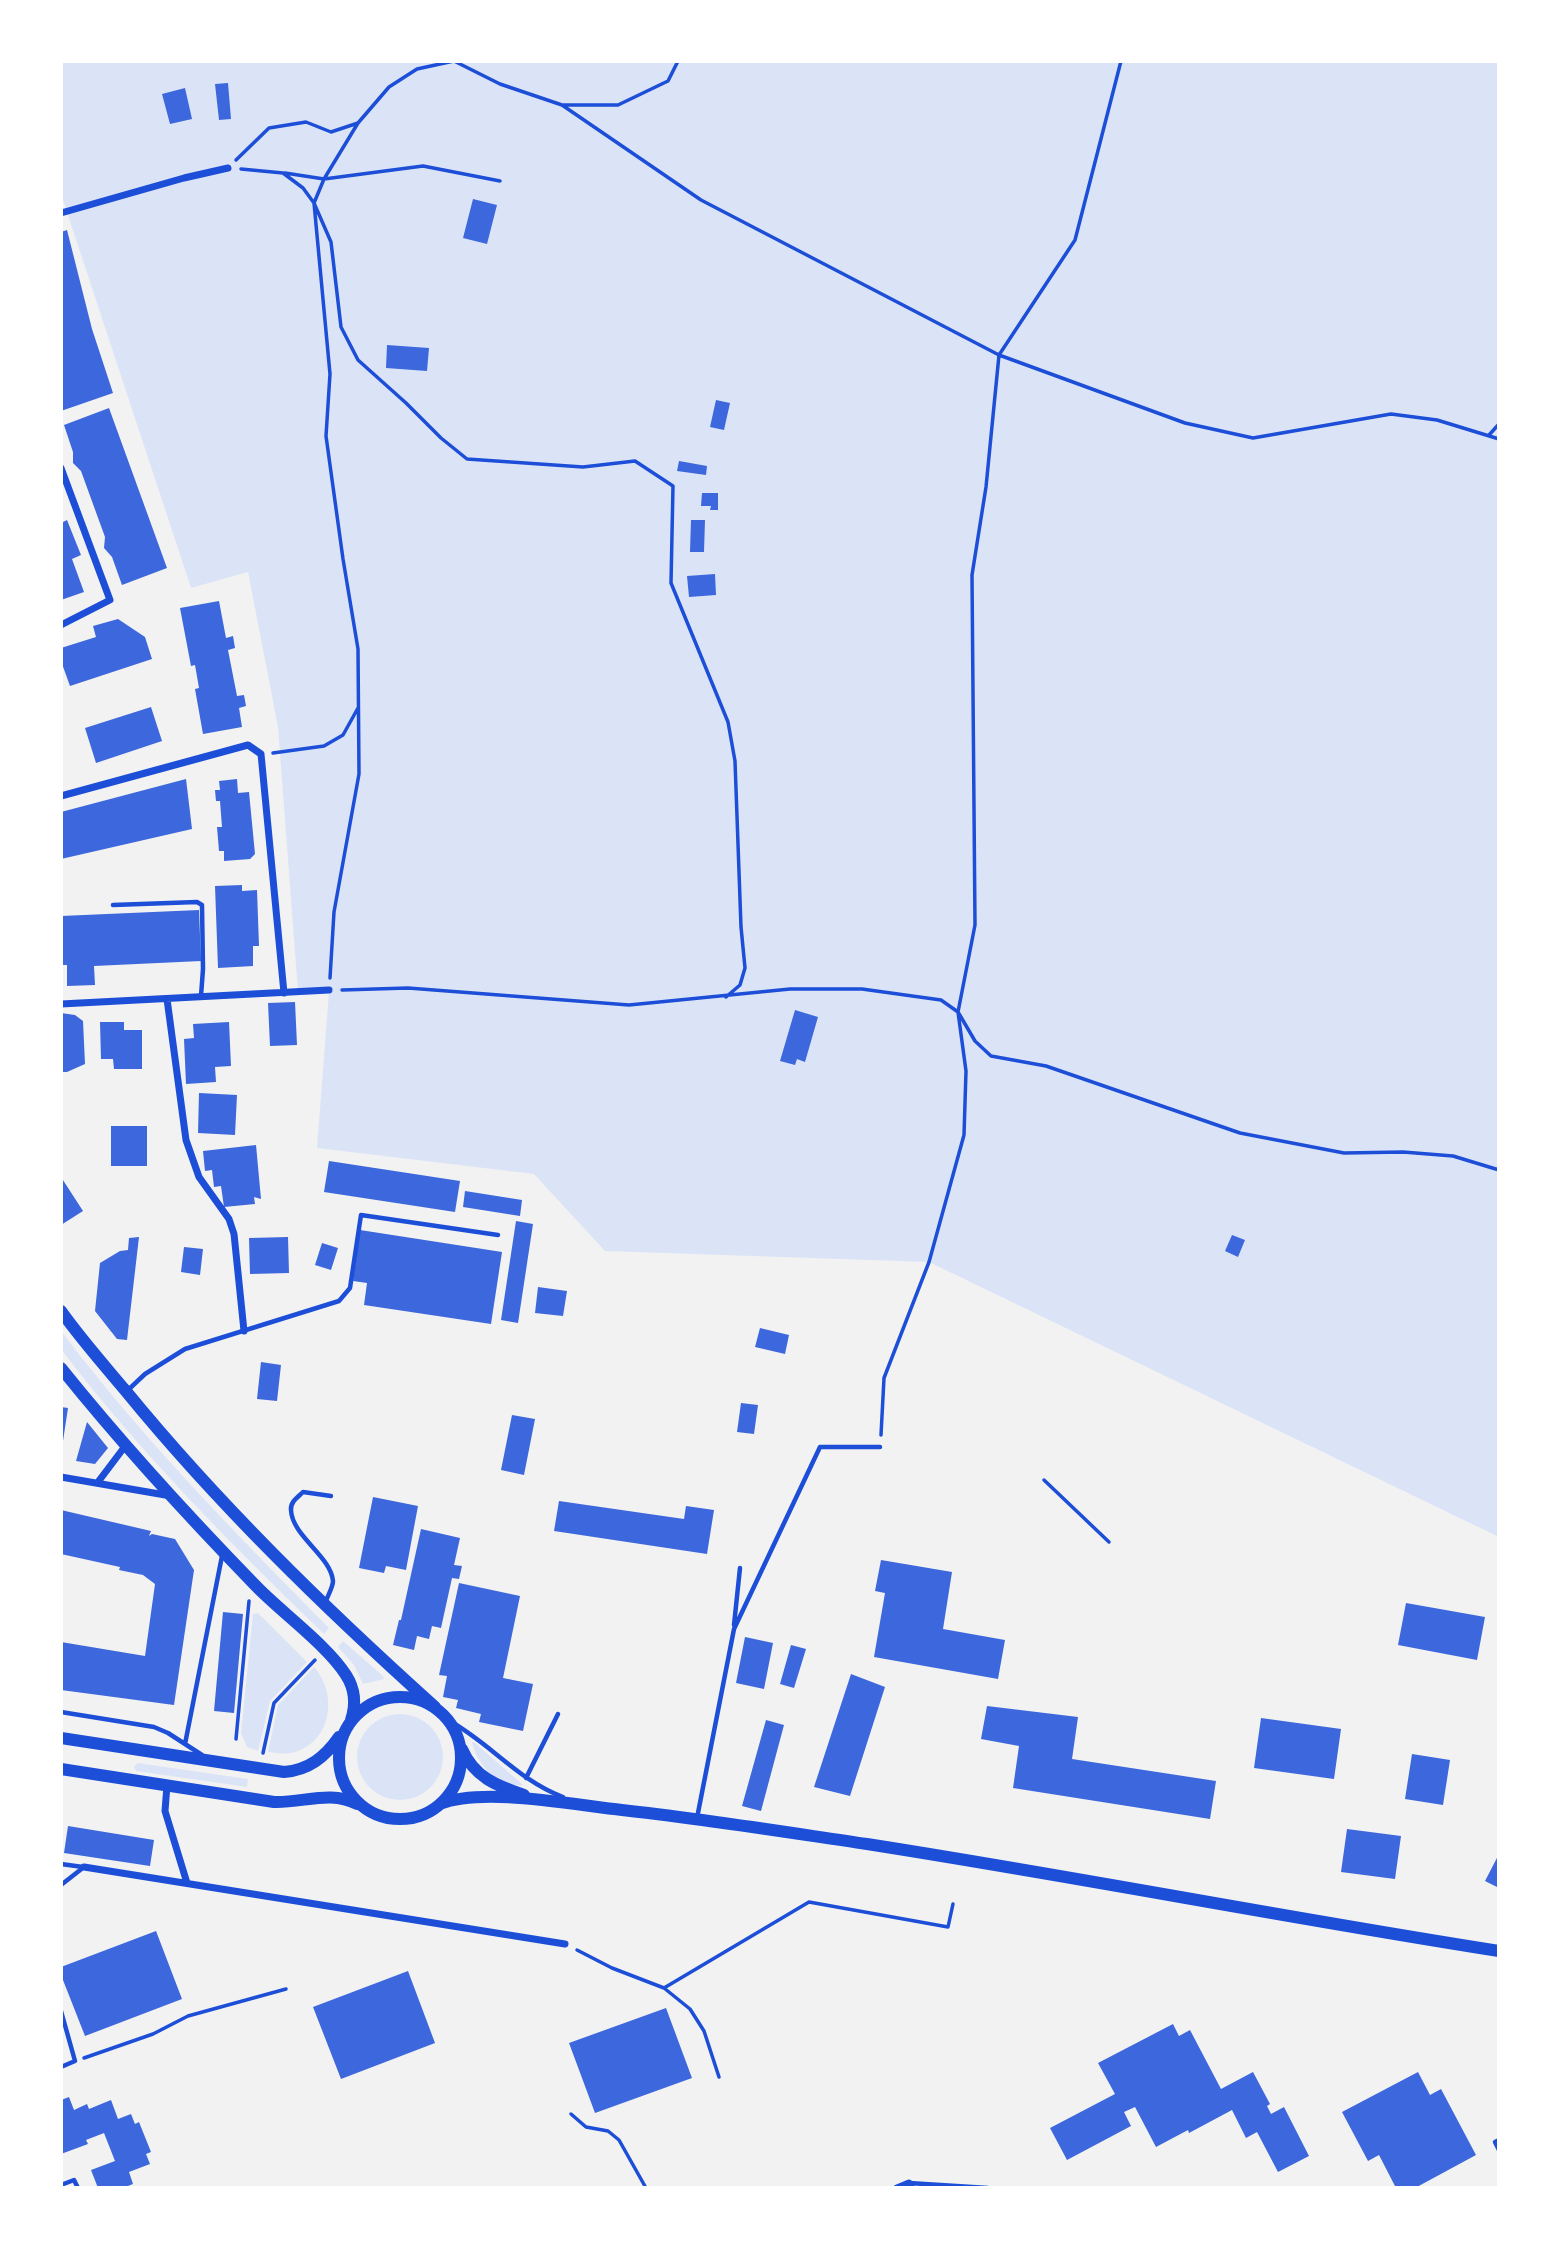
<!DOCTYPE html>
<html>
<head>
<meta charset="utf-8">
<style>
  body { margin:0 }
  #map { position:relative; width:1560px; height:2249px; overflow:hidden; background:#f2f2f2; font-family:Montserrat,sans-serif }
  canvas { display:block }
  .frame { position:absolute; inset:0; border:63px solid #fff; pointer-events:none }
</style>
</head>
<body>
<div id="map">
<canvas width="1560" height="2249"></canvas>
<div class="frame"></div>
</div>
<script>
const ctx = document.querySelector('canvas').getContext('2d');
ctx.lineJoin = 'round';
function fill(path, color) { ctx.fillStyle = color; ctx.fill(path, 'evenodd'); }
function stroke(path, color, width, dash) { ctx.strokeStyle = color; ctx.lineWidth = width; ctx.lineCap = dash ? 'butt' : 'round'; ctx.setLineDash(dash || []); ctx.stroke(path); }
fill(new Path2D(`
  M61,61H1499V1537L929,1262L605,1251L534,1174L317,1148L329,991L298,992L278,727L248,572L191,588L61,194Z
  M61,1331C142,1438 235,1533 329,1628L324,1634C231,1544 139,1452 61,1349Z
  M258,1613L307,1662L270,1701L258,1751L247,1747L241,1733L253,1614Z
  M343,1641L383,1676L384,1679L363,1684L354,1665L338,1647Z
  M314,1667C338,1693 332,1741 295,1752C286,1755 277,1753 268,1752L278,1705Z
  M357 1757a43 43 0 1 1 86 0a43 43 0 1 1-86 0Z
  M472,1742H474L523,1785C498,1788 477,1765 472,1742Z
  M138,1763L248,1779L247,1787L136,1771L134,1766Z`), '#dbe4f7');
fill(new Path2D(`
  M228,83L231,119L219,120L215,84Z
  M185,88L192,119L170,124L162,94Z
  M473,199L497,205L487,244L463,238Z
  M67,230L92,329L113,393L61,411V232Z
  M387,345L429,348L427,371L386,368Z
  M716,400L730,403L724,430L710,427Z
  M109,408L167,568L122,585L112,557L104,548L105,537L81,471L73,463V452L64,425Z
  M679,461L707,466L706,475L677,471Z
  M702,493H718V510H710L711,506H701Z
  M67,520L81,555L72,559L84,592L61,600V523Z
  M691,520H705L704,552H690Z
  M715,574L716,595L689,597L687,576Z
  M219,601L226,638L233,636L235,648L228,650L237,696L244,695L246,706L239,708L242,727L203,734L195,689L199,688L195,665L191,666L180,608Z
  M118,619L145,637L152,659L70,686L61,661V648L96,637L93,626Z
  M151,707L162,741L96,763L85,728Z
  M186,779L192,829L61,859V812Z
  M237,779L238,793L249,792L255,854L250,859L224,861V851H219L217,827H222L220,801H216L215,790H220L219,781Z
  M242,885V891L257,890L259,946H253V966L218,968L215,886Z
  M199,910L201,961L94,966L95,985L67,986V965H61V916Z
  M295,1002L297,1045L270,1046L268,1003Z
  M795,1010L818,1017L805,1062L797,1059L795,1065L780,1061Z
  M61,1013L75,1015L83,1021L85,1064L67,1072H61Z
  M100,1022H124V1030H142V1069H114L113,1059H101Z
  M229,1022L231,1066L215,1067L216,1082L186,1084L184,1039L194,1038L193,1024Z
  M199,1093L237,1095L235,1135L198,1133Z
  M111,1126H147V1166H111Z
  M256,1145L261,1199L254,1197L255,1204L224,1207L221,1186L214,1187L212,1170L205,1171L203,1151Z
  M329,1161L460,1181L455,1212L324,1192Z
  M61,1177L83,1211L61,1225Z
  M465,1191L522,1200L520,1216L463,1207Z
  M516,1221L533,1224L518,1323L501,1320Z
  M360,1230L502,1252L491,1324L364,1305L367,1283L353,1281Z
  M1232,1235L1245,1240L1238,1257L1225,1251Z
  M139,1237L127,1340L117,1339L95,1311L100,1263L120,1251L128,1250L129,1238Z
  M288,1237L289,1273L250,1274L249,1238Z
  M322,1243L338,1248L331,1270L315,1265Z
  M184,1247L203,1249L200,1275L181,1272Z
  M538,1287L567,1291L563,1316L535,1313Z
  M760,1328L789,1335L785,1354L755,1347Z
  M261,1362L281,1365L277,1401L257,1399Z
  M741,1403L758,1405L754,1434L737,1432Z
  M61,1407L68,1408L63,1441L61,1440Z
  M512,1415L535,1419L524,1475L501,1470Z
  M87,1422L108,1448L95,1464L76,1461Z
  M373,1497L418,1506L406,1570L386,1566L384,1573L359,1568Z
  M559,1501L684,1519L686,1506L714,1510L707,1554L554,1531Z
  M61,1510L151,1531L149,1536L152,1534L175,1539L194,1570L174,1705L61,1690V1642L145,1656L155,1584L143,1575L119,1570L120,1567L61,1554Z
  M421,1529L460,1538L454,1565L462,1566L459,1579L452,1578L441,1628L432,1626L429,1639L417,1636L414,1650L393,1645L399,1620H401Z
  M881,1560L952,1572L943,1629L1005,1640L998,1679L874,1657L885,1593L875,1591Z
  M459,1583L520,1596L503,1678L533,1684L523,1731L479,1722L481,1714L456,1708L458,1700L443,1697L447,1676L439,1675Z
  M1406,1603L1485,1617L1477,1660L1398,1645Z
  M223,1612L243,1614L234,1713L214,1711Z
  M745,1637L773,1643L764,1689L736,1683Z
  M791,1645L806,1649L794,1688L780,1684Z
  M851,1674L885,1687L850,1796L814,1787Z
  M987,1706L1078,1717L1072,1759L1216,1781L1210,1819L1013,1788L1019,1746L981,1739Z
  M1261,1718L1341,1729L1334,1779L1254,1768Z
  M766,1720L784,1725L761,1811L742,1806Z
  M1412,1754L1450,1760L1443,1805L1405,1799Z
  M68,1826L154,1840L150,1866L64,1853Z
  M1347,1829L1401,1836L1395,1879L1341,1872Z
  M1499,1854V1888L1485,1881Z
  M156,1931L182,1999L85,2036L61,1975V1967Z
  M408,1971L435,2043L341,2079L313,2007Z
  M666,2008L692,2078L595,2113L569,2043Z
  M1173,2024L1179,2036L1190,2030L1221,2089L1253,2072L1270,2104L1267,2106L1271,2114L1284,2107L1309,2156L1278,2172L1257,2132L1246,2138L1232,2110L1189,2133L1188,2130L1156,2147L1135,2107L1124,2112L1131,2126L1067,2160L1050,2128L1115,2094L1098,2063Z
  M1418,2072L1430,2095L1441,2089L1476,2155L1415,2188H1396L1379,2155L1368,2161L1342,2112Z
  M69,2097L74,2110L87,2104L89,2109L111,2100L118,2119L131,2114L135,2124L139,2122L151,2152L146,2154L150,2164L129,2172L133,2184L123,2188H98L91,2170L115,2161L104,2133L86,2140L88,2144L61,2154V2100Z`), '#3d67dc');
stroke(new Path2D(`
  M454,61L500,84L562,105H618L668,81L678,61
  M562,105L701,200L999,355L1185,423L1253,438L1391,414L1437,420L1499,439
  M236,160L269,128L306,122L331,132L358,123L389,87L417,69L454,61
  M241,169L283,173L303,188L314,203L331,242L341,327L358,360L406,403L441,438L467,459L583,467L635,461L673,486L671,583L728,722L735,761L741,927L745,968L740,985L726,997
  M285,173L324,179L423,166L500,181
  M1489,435L1499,424
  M273,753L324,746L343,735L358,708
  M330,978L334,912L359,774L358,649L343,559L326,436L330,374L314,203L324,179L358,123
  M342,990L408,988L629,1005L790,989H862L941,1000L958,1012L975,1041L991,1056L1046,1066L1240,1133L1344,1153L1403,1152L1453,1156L1499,1170
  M881,1435L884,1378L929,1262L964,1135L966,1071L958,1012L975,925L972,575L986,487L999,355L1075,240L1121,61
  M1044,1480L1109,1542
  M236,1739L249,1601
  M263,1753L274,1703L315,1660
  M577,1950L612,1968L664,1988L690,2009L704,2031L719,2077
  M664,1988L809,1902L948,1927L953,1904
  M84,2058L153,2034L188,2016L286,1989
  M571,2114L586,2127L608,2131L619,2140L646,2188`), '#1d4ed8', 3.5);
stroke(new Path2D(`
  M113,905L197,902L202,905L203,969L201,996
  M127,1391L145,1374L185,1349L339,1301L350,1288L361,1215L498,1235
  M326,1601C328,1595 333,1587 333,1581C331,1556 292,1536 291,1510C290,1502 298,1497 303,1492L331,1496
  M734,1625L740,1568
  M61,1712L154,1727L168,1733L202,1755
  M448,1720C489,1742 519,1781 563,1797
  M185,1744L222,1556
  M526,1778L558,1714
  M697,1818L734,1629L820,1447H880
  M61,1864L83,1867
  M61,1885L84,1867
  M61,2011L75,2061L61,2067
  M1499,2140L1495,2142L1499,2150
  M909,2183L988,2188
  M61,2185L74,2180L78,2188`), '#1d4ed8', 4.5);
stroke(new Path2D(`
  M61,213L184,178L228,168
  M61,468L110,600L61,625
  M61,796L248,745L261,754L284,993
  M167,999L186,1140L199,1177L229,1219L234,1234L244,1331
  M61,1004L329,990
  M61,1477L171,1496
  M98,1482L126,1445
  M167,1785L165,1811L187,1883
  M84,1867L565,1944
  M897,2188L909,2183L912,2188`), '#1d4ed8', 7);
stroke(new Path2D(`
  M61,1311C81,1339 103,1364 125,1390C219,1505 325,1608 435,1707
  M61,1368C122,1444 188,1516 256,1586C281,1612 327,1645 346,1675C355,1689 356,1705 351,1720
  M339 1758a61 61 0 1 1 122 0a61 61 0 1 1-122 0Z
  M61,1738L284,1772C309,1770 325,1757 339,1737
  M462,1749C474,1777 497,1786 524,1795
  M61,1769L274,1802C304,1803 330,1790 357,1804
  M440,1804C483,1787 574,1805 622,1810C704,1819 785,1832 867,1844C1078,1877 1288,1918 1499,1951`), '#1d4ed8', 12);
</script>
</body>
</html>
